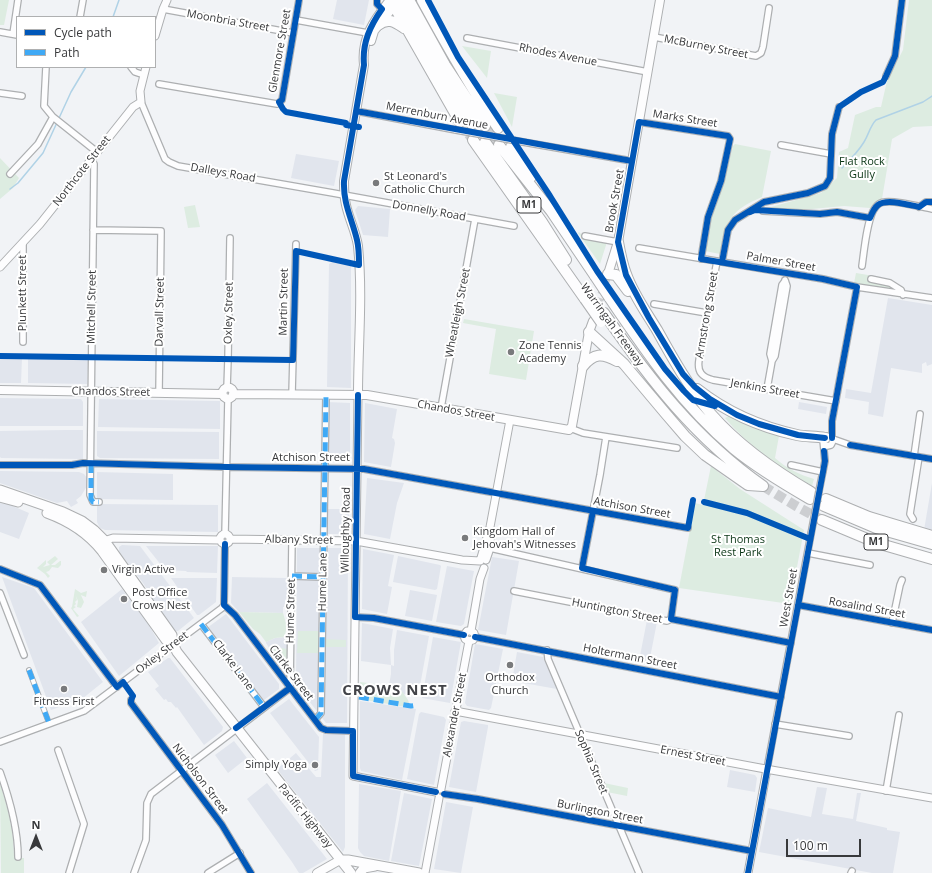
<!DOCTYPE html>
<html>
<head>
<meta charset="utf-8">
<style>
  body { margin:0 }
  #map { position:relative; width:932px; height:873px; overflow:hidden; background:#f1f3f6; font-family:"Open Sans",sans-serif }
  canvas { display:block }
  .legend { position:absolute; left:16px; top:16px; width:140px; height:52px; box-sizing:border-box; background:#fff; border:1px solid #afb0b1; margin:0; padding:5px 7px; list-style:none; font-size:12px; color:#38393b }
  .legend li { display:flex; align-items:center; gap:8px; height:20px }
  .legend b { width:20px; border:1px solid #afb0b1 }
  .north { position:absolute; left:16px; top:817px; width:40px; height:40px; -webkit-text-stroke:3px #fff; paint-order:stroke; rotate:0deg; font-size:11px; font-weight:700; line-height:16px; text-align:center; color:#38393b }
  .north::after { content:''; display:block; margin:auto; width:14px; height:18px; background:#38393b; clip-path:polygon(50% 0,100% 100%,50% 72%,0 100%) }
  .scale { position:absolute; left:786px; top:839px; width:75px; height:18px; box-sizing:border-box; border:2px solid #38393b; border-top:0; padding-left:5px; font-size:12px; line-height:14px; white-space:nowrap; color:#38393b; -webkit-text-stroke:3px #fff; paint-order:stroke }
</style>
</head>
<body>
<div id="map">
<canvas width="932" height="873"></canvas>
<ul class="legend">
<li><b style="height:5px;background:#0057b8"></b>Cycle path</li>
<li><b style="height:5px;background:#3fa9f5"></b>Path</li>
</ul>
<div class="north">N</div>
<div class="scale">100 m</div>
</div>
<script>
const ctx = document.querySelector('canvas').getContext('2d');
ctx.lineJoin = 'round';
function fill(path, color) { ctx.fillStyle = color; ctx.fill(path, 'evenodd'); }
function stroke(path, color, width, dash) { ctx.strokeStyle = color; ctx.lineWidth = width; ctx.lineCap = dash ? 'butt' : 'round'; ctx.setLineDash(dash || []); ctx.stroke(path); }
function drawText(font, color, halo, rows, align = 'center') {
  ctx.font = font + ' "Open Sans",sans-serif'; ctx.lineWidth = 4; ctx.setLineDash([]); ctx.textBaseline = 'middle'; ctx.strokeStyle = halo; ctx.fillStyle = color; for (const [text, x, y, turn = 0] of rows) {
    ctx.save(); ctx.translate(x, y); ctx.rotate((+turn || 0) * Math.PI / 180); ctx.textAlign = isNaN(turn) ? turn : align; if (halo) ctx.strokeText(text, 0, 0); ctx.fillText(text, 0, 0); ctx.restore();
  }
}
fill(new Path2D(`
  M337,0H369L364,25L333,19Z
  M296,154L339,161L334,186L291,178Z
  M358,206L390,209L388,237L363,235L355,210Z
  M332,262L351,266V388L327,387L329,264Z
  M888,298L932,305V364L927,366L926,362L922,364V373L891,368L883,417L868,414L869,402L845,398L846,389L871,393Z
  M0,358H22L21,383H0Z
  M28,358L88,359L87,384L28,383Z
  M0,398L81,399L83,402V426H0Z
  M99,399L220,401V429L98,427Z
  M327,402L350,403V461L327,462Z
  M799,402L827,407L826,414L798,409Z
  M365,403L397,409L392,438L394,439L395,443L391,467L364,462Z
  M66,430H83V459L1,458L0,457V431Z
  M97,431L219,432V459L100,458L97,456Z
  M0,471L79,472L84,474L87,478V486L81,496L76,500L78,503L71,507L67,501L57,503L0,483Z
  M97,472L173,474V500L97,499Z
  M367,478L404,483L397,503L390,539L364,534Z
  M932,483V531L924,530Z
  M0,503L8,504L29,513L19,539L0,532Z
  M97,504L218,505V532L105,530L100,528L97,522Z
  M326,509H349V534H326Z
  M122,545L140,546L194,618L178,631H174L143,583L119,552V547Z
  M146,546H218L217,573L187,572L186,571L165,570Z
  M297,548H348L347,723H326L296,684Z
  M363,549L394,555L388,586L392,587L387,614L362,609Z
  M398,556L440,565L441,566L437,589L435,590L393,582Z
  M492,557L519,561L506,635L478,630Z
  M447,566L474,571L464,624L461,626L436,622Z
  M2,577L34,588L103,682L82,699L51,710Z
  M232,577L286,578L288,580L287,604L286,607H283V613L239,612L231,603Z
  M171,578H217L216,602L199,615H197Z
  M122,589L148,623L159,643L119,676L81,622Z
  M410,590L437,595L432,621L405,616Z
  M226,614L279,684V689L264,700L261,699L207,628Z
  M647,620L657,622L649,663L639,661Z
  M362,623L393,629L390,648L391,665L394,666V650L397,630L429,636L418,697L388,691L391,674V665L361,661Z
  M284,637L287,641V660L286,664L281,665L276,661L275,657L266,643V642L275,638Z
  M433,637L461,642L450,703L422,698Z
  M475,644L503,649L491,708L489,710L467,706L465,703Z
  M517,652L543,657L557,689L512,681Z
  M168,658H170L223,727L222,731L204,745L177,707L176,708L171,702H168L166,699L164,700L155,689L159,686L148,672Z
  M289,699L319,737L318,770L315,771L270,713Z
  M360,701L416,709L402,780L361,771L360,768Z
  M421,712L444,717L446,720L434,785L407,779L419,714Z
  M464,721L488,725V727L476,792L449,787L461,722Z
  M323,734H345V847L343,852L277,769L296,753L316,777H321Z
  M234,741L247,758L228,773L215,755Z
  M730,770L755,775L757,778L755,792L727,787Z
  M267,783L327,859L303,873H299L292,862L247,799Z
  M359,784L401,791L389,861L364,856L360,852L358,848Z
  M817,787L827,788L822,814L853,819L857,793H861L856,821L887,828V830L900,832L893,873H872L759,852L768,808L811,817Z
  M404,793L432,799L419,866L391,861Z
  M446,802L473,807L461,873L434,869Z`), '#e1e5ed');
fill(new Path2D(`
  M0,0H9L4,25H0Z
  M909,0H932V126L913,127L892,139L882,199L870,208L844,206L812,209H764L821,193L837,178L839,152L848,148L855,115L876,107H881L887,81L903,50Z
  M462,46L491,51L487,78Z
  M494,93L517,97L512,127Z
  M735,144L771,151L762,197C731,210 725,221 720,254L705,251L710,219L727,169L733,146Z
  M0,158L19,178L13,188L0,199Z
  M195,205L200,227L188,228L184,207Z
  M579,232L584,237L607,242L600,264L578,233Z
  M856,273L880,277L893,290L854,283Z
  M464,319L534,331L526,380L489,374L496,329L463,323Z
  M729,416L753,428L779,436L775,458C786,468 800,475 814,479L812,486C781,468 748,446 725,418Z
  M711,466L740,489L804,530L790,604L679,588L695,503L703,505Z
  M55,556L58,559L51,565H55L60,561H61V565L58,568L52,567L49,571L46,572L50,576L48,578L45,574L37,568L46,560V564L43,567L50,565L47,562Z
  M75,589L81,593L87,591L86,597L81,595L84,602L81,608L77,607L78,601L76,596L77,600L75,602L76,604L74,606L76,607L73,609L79,616L77,617L71,608L72,607Z
  M239,612L283,613C286,623 288,628 284,637L275,638L266,642L260,634L253,629Z
  M298,631H319V653H297Z
  M324,639L346,640V647H324Z
  M276,647L287,649V660L284,665H280C275,661 273,654 269,648Z
  M360,682L399,687L408,700L411,708L360,699Z
  M604,783L628,788L627,796L607,792Z
  M0,784C8,808 14,833 14,858H24V873H1Z`), '#ddece1');
stroke(new Path2D(`
  M113,17L119,0
  M842,168C850,160 858,152 864,142C869,134 870,126 876,120L923,102L932,96
  M10,189L18,183L43,153L71,92L86,67`), '#b0d2e6', 1.5);
stroke(new Path2D(`
  M594,317L608,274`), '#ccced1', 8, [8, 4]);
stroke(new Path2D(`
  M460,122L473,140
  M485,126L499,145
  M763,486L796,506L822,520`), '#ccced1', 10, [10, 5]);
const pedestrian = new Path2D(`
  M29,670L49,723`);
const minor = new Path2D(`
  M377,0V4L382,9
  M163,9L293,33
  M80,17L83,0
  M296,20L368,33
  M0,32L17,35
  M13,34L18,0
  M654,37L756,56L761,53L763,47L769,8
  M467,38L648,72
  M131,67L135,72L144,75
  M886,76L895,56L902,0
  M159,84L277,104L282,100L299,0
  M0,93L22,96
  M141,102L165,159L169,162L178,166L333,193L514,226
  M356,111L456,130
  M53,117L97,152
  M639,122L728,136L730,139L721,181L708,217L701,259
  M523,142L632,161
  M781,145L831,154
  M91,159L94,164L90,495L93,502H99
  M10,174L38,144L53,117L44,106L46,67
  M919,207L926,202H932
  M763,211L820,214L837,212L870,218
  M93,230L161,231L159,393
  M585,236L618,242
  M639,248L823,279L857,287L932,298
  M717,261L699,360C697,372 702,377 713,380L836,401
  M722,262L728,230L735,220L764,202L808,193L825,186L830,178L832,134L839,107
  M862,266C864,252 867,218 875,208C877,205 881,202 885,202C895,200 921,207 932,209
  M871,279L890,283L901,290L903,295
  M654,304L707,313
  M23,342V244
  M772,361L775,356L787,286L785,280
  M227,388L228,359L230,238
  M767,389L772,361L770,354L782,285L785,281
  M292,394L296,244
  M441,408L475,219
  M570,428L583,433L677,448
  M832,438V421L857,287
  M833,439L850,445L932,459
  M914,456L920,414
  M0,465H72L83,463L227,467L364,469L688,528
  M791,465L823,472
  M819,491L825,461L823,440L827,436L832,438L833,441L831,445L827,446L824,444
  M913,519L910,514L919,457
  M225,534L228,399
  M490,548L675,590L671,619
  M808,553L870,565
  M582,568L600,475L606,437
  M0,569L40,585L117,687
  M292,576L322,577
  M514,591L667,621L671,619L791,643
  M0,593L24,655
  M224,605L235,615L321,728L326,730L353,731
  M798,605L932,630
  M355,617L374,618L464,635
  M892,623L900,585L902,580
  M201,624L264,707
  M475,637L781,697
  M547,650L548,659L639,873
  M290,688L292,540
  M131,700V703L222,825L251,873
  M315,720L321,713L326,395
  M775,724L849,736
  M0,742L84,711L222,608L224,605L225,544
  M58,750L84,824L69,873
  M767,769L811,534
  M0,772C10,800 18,828 18,857
  M886,791L899,715
  M444,794L478,799L752,851
  M134,873L146,840L147,803L151,794L290,688
  M208,873L240,853
  M851,873L852,871`);
const tertiary = new Path2D(`
  M155,36L163,9L167,0
  M0,267L40,224L133,107L141,102L140,91L146,67
  M358,395L353,776L436,792
  M220 539a5 5 0 1 1 10 0a5 5 0 1 1-10 0Z
  M230,539L356,541L462,560L480,561
  M100,542L113,538L220,540
  M486,560L490,548V537
  M480,561L490,527L510,420
  M471,631L480,579L484,568
  M469,641L465,639L464,635L467,631H471
  M469,641L473,640L475,637L474,633L471,631
  M455,711L760,768L932,798
  M441,789L469,641
  M425,873L439,798
  M748,873L767,769`);
const secondary = new Path2D(`
  M371,41L374,31L394,6
  M608,274L618,242L660,0
  M222.5 393a5.5 5.5 0 1 1 11 0a5.5 5.5 0 1 1-11 0Z
  M0,390L222,394
  M233,394L367,395L569,430L572,426L589,332L593,321
  M358,395C358,346 363,295 358,246C356,232 349,219 346,205C344,197 344,189 344,181L364,65C361,38 374,20 390,0
  M317,873L340,860`);
const primary = new Path2D(`
  M391,0L394,6L399,0
  M0,490L63,512L82,521L94,530L105,541L172,635L173,644L177,652L351,873
  M0,497L18,502
  M47,513C69,521 87,532 102,551L166,640L173,644
  M340,860H348L419,873
  M360,873L364,868L375,866`);
const motorway = new Path2D(`
  M409,0L445,65L485,126
  M422,0C446,44 470,87 498,128
  M403,4L448,86L472,124
  M394,6L460,122
  M378,25C388,17 395,22 404,28
  M473,140L585,299
  M485,142L542,222L566,260
  M499,145L551,211L595,276
  M511,147L531,177
  M618,242C620,253 622,264 626,274C633,294 646,312 657,330C673,359 690,389 711,414C739,446 775,471 811,492
  M608,274L616,275L628,291
  M609,297C646,352 683,406 734,449C757,468 784,484 810,499
  M604,313C650,380 696,439 763,486
  M589,332L624,364L666,414L685,436L705,455L748,485L763,486
  M583,366C594,353 602,353 617,361
  M697,389C726,412 760,427 797,435C806,437 816,436 825,438
  M826,499L869,517L932,536
  M824,506L876,528L932,544
  M822,520L877,543L932,559`);
stroke(pedestrian, '#adafb1', 6);
stroke(minor, '#adafb1', 8);
stroke(tertiary, '#adafb1', 9);
stroke(secondary, '#adafb1', 10);
stroke(primary, '#adafb1', 11);
stroke(motorway, '#adafb1', 12);
stroke(pedestrian, '#fdfdfe', 4);
stroke(minor, '#fdfdfe', 5.5);
stroke(tertiary, '#fdfdfe', 7);
stroke(secondary, '#fdfdfe', 8);
stroke(primary, '#fdfdfe', 9);
stroke(motorway, '#fdfdfe', 10);
const minorBridge = new Path2D(`
  M456,130L523,142
  M811,534L819,491`);
const motorwayBridge = new Path2D(`
  M595,276L609,297
  M585,299L601,322`);
stroke(minorBridge, '#adafb1', 8, []);
stroke(motorwayBridge, '#adafb1', 12, []);
stroke(minorBridge, '#fdfdfe', 5.5);
stroke(motorwayBridge, '#fdfdfe', 10);
stroke(new Path2D(`
  M91,463V499L93,502H99
  M292,576L322,577
  M201,624L264,707
  M29,670L49,723
  M359,697L411,706L418,705
  M315,720L321,713L326,395`), '#3fa9f5', 5, [10, 5]);
stroke(new Path2D(`
  M299,0L282,100L279,102L283,109L286,112L346,123V125L359,127
  M428,0L458,57L550,196L597,271L665,369L684,391L693,400L715,406
  M356,111L632,161
  M750,212L755,210L820,214L837,212L870,218C872,213 874,208 878,205C887,198 909,205 919,207L926,202H932
  M722,262L728,230L735,220L764,202L808,193L825,186L830,178L832,134L839,107L861,92L883,82L886,76L895,56L902,0
  M0,356L293,360L296,251L359,265C359,257 359,248 357,240C352,219 343,204 344,181L364,65C362,43 370,26 382,9L377,4V0
  M358,395L355,617L374,618L464,635
  M825,438L798,435L759,424L737,415L710,399L695,387L683,374L649,318L626,275L618,242L639,122L728,136L730,139L721,181L708,217L701,259L823,279L857,287L832,421V438
  M850,445L932,459
  M0,465H72L83,463L227,467L364,469L688,528L693,500
  M704,502L747,513L810,539
  M593,511L582,568L675,590L671,619L791,643
  M225,544L224,605L235,615L321,728L326,730L353,731V776L436,792
  M0,569L40,585L117,687L123,682L133,696L131,700V703L222,825L251,873
  M798,605L932,630
  M475,637L781,697
  M236,728L290,688
  M444,794L478,799L752,851
  M748,873L823,472L825,461L824,451`), '#0057b8', 6);
for (const [x, y, r, color] of [
  [376,183,4,"#797a7c"],
  [511,352,4,"#797a7c"],
  [465,538,4,"#797a7c"],
  [104,570,4,"#797a7c"],
  [124,599,4,"#797a7c"],
  [510,665,4,"#797a7c"],
  [64,689,4,"#797a7c"],
  [315,765,4,"#797a7c"]
]) { const dot = new Path2D(); dot.arc(x, y, r, 0, 2 * Math.PI); ctx.fillStyle = color; ctx.fill(dot); stroke(dot, '#fff', 1.5); }
for (const [x, y, w] of [
  [529,205,24],
  [876,542,24]
]) { const box = new Path2D(); box.roundRect(x - w / 2, y - 8, w, 16, 3); ctx.fillStyle = '#fff'; ctx.fill(box); stroke(box, '#38393b', 1); }
drawText('bold 10px', '#38393b', null, [
  ["M1",529,205],
  ["M1",876,542]
]);
drawText('11px', '#38393b', '#fff', [
  ["Moonbria Street",228,21,10],
  ["McBurney Street",706,47,11],
  ["Glenmore Street",280,51,-80],
  ["Rhodes Avenue",558,55,11],
  ["Merrenburn Avenue",437,116,11],
  ["Marks Street",685,119,9],
  ["Northcote Street",82,171,-52],
  ["Dalleys Road",223,173,10],
  ["Brook Street",615,201,-80],
  ["Donnelly Road",429,211,10],
  ["Palmer Street",781,262,10],
  ["Plunkett Street",23,293,-90],
  ["Martin Street",284,302,-89],
  ["Mitchell Street",92,307,-89],
  ["Darvall Street",160,312,-89],
  ["Oxley Street",229,313,-89],
  ["Wheatleigh Street",458,313,-79],
  ["Armstrong Street",707,315,-80],
  ["Warringah Freeway",612,325,54],
  ["Jenkins Street",765,389,10],
  ["Chandos Street",111,392,1],
  ["Chandos Street",456,411,10],
  ["Atchison Street",311,458],
  ["Atchison Street",632,508,10],
  ["Willoughby Road",346,530,-89],
  ["Albany Street",299,540,1],
  ["Hume Lane",323,582,-89],
  ["West Street",789,598,-80],
  ["Rosalind Street",867,608,10],
  ["Hume Street",291,611,-89],
  ["Huntington Street",617,611,11],
  ["Oxley Street",162,653,-37],
  ["Holtermann Street",630,657,11],
  ["Clarke Lane",233,665,53],
  ["Clarke Street",291,673,53],
  ["Alexander Street",455,715,-79],
  ["Ernest Street",693,756,11],
  ["Sophia Street",591,762,67],
  ["Nicholson Street",200,779,53],
  ["Burlington Street",600,812,11],
  ["Pacific Highway",305,816,51]
]);
drawText('11px', '#083413', '#fff', [
  ["Flat Rock",862,162],
  ["Gully",862,175],
  ["St Thomas",738,540],
  ["Rest Park",738,553]
]);
drawText('11px', '#38393b', '#fff', [
  ["St Leonard's",384,177],
  ["Catholic Church",384,190],
  ["Zone Tennis",519,346],
  ["Academy",519,359],
  ["Kingdom Hall of",473,532],
  ["Jehovah's Witnesses",473,545],
  ["Virgin Active",112,570],
  ["Post Office",132,593],
  ["Crows Nest",132,606],
  ["Orthodox",510,678,"center"],
  ["Church",510,691,"center"],
  ["Fitness First",64,702,"center"],
  ["Simply Yoga",307,765,"right"]
], 'left');
ctx.letterSpacing = '1px';
drawText('bold 15px', '#424348', '#fff', [
  ["CROWS NEST",395,691]
]);
ctx.letterSpacing = '0px';
</script>
</body>
</html>
